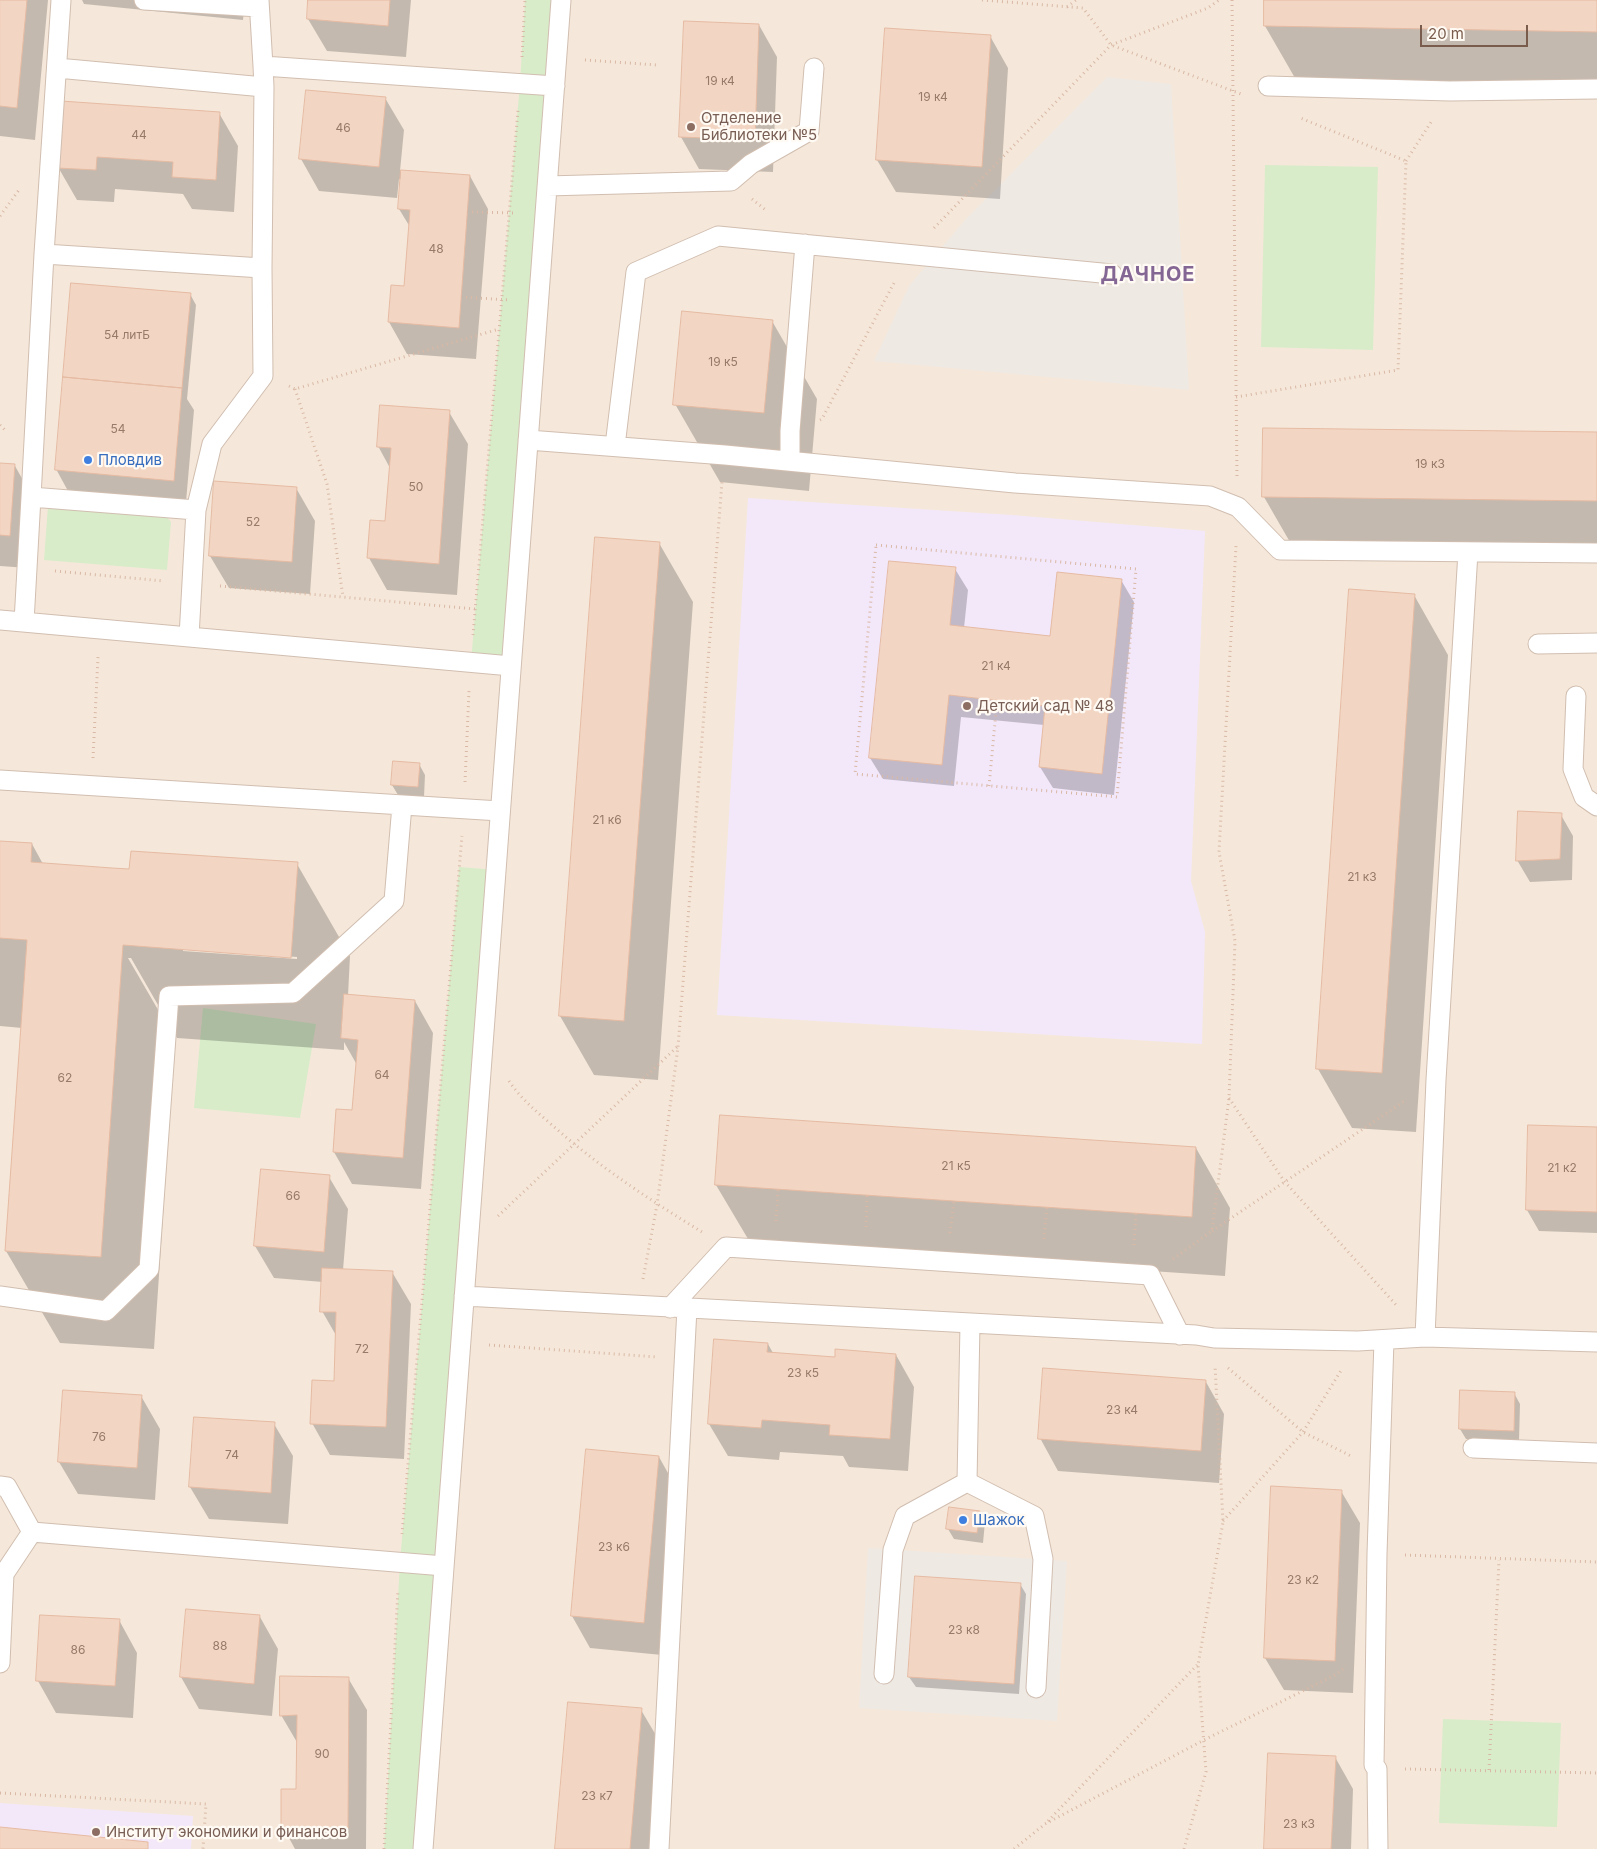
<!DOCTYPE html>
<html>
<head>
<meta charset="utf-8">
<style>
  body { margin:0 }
  #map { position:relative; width:1597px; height:1849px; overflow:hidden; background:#fdf6ec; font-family:Inter,sans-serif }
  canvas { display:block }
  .scale { position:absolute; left:1420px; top:25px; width:108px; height:22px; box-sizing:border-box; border:2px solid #7a5c4d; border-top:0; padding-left:6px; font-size:15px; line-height:18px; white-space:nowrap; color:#7a5c4d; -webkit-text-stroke:4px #fffaf3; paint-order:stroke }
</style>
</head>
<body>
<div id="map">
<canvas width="1597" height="1849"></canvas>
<div class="scale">20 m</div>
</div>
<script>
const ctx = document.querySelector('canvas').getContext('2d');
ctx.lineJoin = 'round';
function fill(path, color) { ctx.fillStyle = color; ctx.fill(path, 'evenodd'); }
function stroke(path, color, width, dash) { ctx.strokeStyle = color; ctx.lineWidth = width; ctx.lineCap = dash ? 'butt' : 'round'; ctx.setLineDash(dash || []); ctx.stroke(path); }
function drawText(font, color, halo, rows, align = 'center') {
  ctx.font = font + ' Inter,sans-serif'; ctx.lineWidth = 4.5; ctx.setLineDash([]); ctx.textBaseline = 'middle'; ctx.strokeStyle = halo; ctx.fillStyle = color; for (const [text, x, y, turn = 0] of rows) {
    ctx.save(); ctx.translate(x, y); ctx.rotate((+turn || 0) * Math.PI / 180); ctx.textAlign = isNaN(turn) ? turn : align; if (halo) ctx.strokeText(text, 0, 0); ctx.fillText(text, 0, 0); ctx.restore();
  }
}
fill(new Path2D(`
  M0,0H1597V1849H0Z`), '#f5e8da');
fill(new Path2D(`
  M1107,77L1171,84L1189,390L874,361L909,286L965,220Z
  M868,1548L1067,1561L1057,1721L859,1708Z`), '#efe9e4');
fill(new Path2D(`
  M748,498L1012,515L1205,531L1191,881L1205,932L1202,1044L717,1015Z
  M0,1803L193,1816L191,1849H0Z`), '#f3e8fa');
fill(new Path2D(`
  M525,0H561L511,666L471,662L520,83Z
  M1265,165L1378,167L1373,350L1261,347Z
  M48,506L166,516L171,522L167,570L44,560Z
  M459,867L496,870L423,1849H384L400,1562Z
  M203,1008L316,1024L300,1118L194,1108Z
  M1443,1719L1561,1723L1557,1827L1439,1823Z`), '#d8ecc9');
fill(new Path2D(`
  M0,0H48L35,140L0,136Z
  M82,0H245L243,20L84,4Z
  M310,0H411L406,57L327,51L308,19Z
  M1265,0H1597V91L1299,85L1265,26Z
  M759,25L777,57L773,172L699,169L681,137Z
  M990,36L1008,68L1000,199L896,192L877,160Z
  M385,98L404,130L400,171L470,176L488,209L476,359L407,354L389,322L406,288L410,227L399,209L402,180L399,179L397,198L319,191L301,159Z
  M219,113L238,146L234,212L192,209L183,194L115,189L114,202L77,200L58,167Z
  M190,294L196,305L187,399L194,410L186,502L68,491L56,469Z
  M772,321L817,399L809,491L720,482L675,404Z
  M449,412L468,444L457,595L387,590L369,558L386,522L390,468L378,446Z
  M1597,433V559L1298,556L1264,497Z
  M0,464L15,466L33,498L28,568L0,566Z
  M296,488L315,521L310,594L229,588L210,556Z
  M596,538L659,543L693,602L658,1080L594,1075L560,1016Z
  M955,569L968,590L964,628L1051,637L1121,580L1134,602L1114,795L1053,788L1040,767L1044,725L961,717L954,786L883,779L870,758Z
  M1414,595L1448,655L1416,1132L1352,1128L1318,1069Z
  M419,764L425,775L424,797L398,795L392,785Z
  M1561,815L1573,836L1572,880L1530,882L1517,860Z
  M0,842L32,844L43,864L130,871L297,864L350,956L348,996L415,1001L433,1033L421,1189L352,1184L334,1152L354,1112L357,1065L344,1042V1050L177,1038L131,958H128L175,1039L154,1349L60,1343L6,1251L22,1028L0,1026ZM183,949L297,957V959L183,951Z
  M1597,1128V1233L1539,1231L1527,1210Z
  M1196,1148L1230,1208L1225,1276L751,1244L716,1185Z
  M329,1177L348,1209L343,1270L392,1272L411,1304L404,1459L330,1455L312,1423L335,1382L337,1337L322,1311L323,1282L274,1278L255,1246Z
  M768,1344L773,1353L836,1358L896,1355L914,1387L908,1471L849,1467L843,1456L780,1452L779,1460L728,1456L709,1424Z
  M1206,1382L1224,1414L1219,1483L1058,1471L1040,1438Z
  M1514,1393L1520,1404L1519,1441L1466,1439L1460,1429Z
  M141,1396L160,1429L155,1500L78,1494L59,1462Z
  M274,1424L293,1456L288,1524L209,1519L190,1487Z
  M587,1450L659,1457L677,1489L662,1655L590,1648L572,1616Z
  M1341,1491L1360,1523L1353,1693L1284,1690L1265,1658Z
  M979,1512L985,1522L983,1543L954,1539L948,1529Z
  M1020,1584L1026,1594L1019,1694L916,1687L909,1677Z
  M187,1610L260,1617L278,1649L272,1716L199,1709L181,1677Z
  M41,1616L119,1620L137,1653L133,1718L56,1713L38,1681Z
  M348,1678L367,1710L366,1849H295L283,1827L297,1790L298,1744L281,1715Z
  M641,1710L660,1742L650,1849H556Z
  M1335,1757L1353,1789L1351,1849H1265Z`), '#0003');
const building = new Path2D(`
  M0,0H27L17,108L0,106Z
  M308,0H390L388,26L307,19Z
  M1264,0H1597V32L1264,26Z
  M684,21L759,24L755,140L679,137Z
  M885,28L991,35L982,167L876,160Z
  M306,90L386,97L379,167L299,159Z
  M61,101L220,112L216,180L172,177L173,162L97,157L96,170L57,168Z
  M401,170L470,175L459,328L388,322L391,285L404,286L410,210L398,209Z
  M71,283L191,293L182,388L63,377Z
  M682,311L773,320L764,413L673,405Z
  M63,377L182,388L174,481L55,470Z
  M380,405L450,410L439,564L367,558L370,520L385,521L391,448L377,447Z
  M1263,428L1597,432V501L1262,497Z
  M0,463L15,464L10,536L0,535Z
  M214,481L297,487L292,562L209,556Z
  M595,537L660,542L624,1021L559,1016Z
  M889,561L956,567L950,625L1050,636L1057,572L1122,579L1102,774L1039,767L1045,706L949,695L942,765L869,758Z
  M1349,589L1415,594L1382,1073L1316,1069Z
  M393,761L420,763L418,787L391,785Z
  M1518,811L1562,813L1560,859L1516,861Z
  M0,841L32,843L31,862L112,868L129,869L131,851L298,862L291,958L123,945L101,1257L5,1251L27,940L0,938Z
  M344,994L415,1000L403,1158L333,1152L336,1109L352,1110L358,1040L341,1038Z
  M720,1115L1196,1147L1192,1217L715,1185Z
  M1528,1125L1597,1127V1212L1526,1210Z
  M261,1169L330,1175L324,1252L254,1246Z
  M322,1268L393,1271L386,1427L310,1424L312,1380L334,1381L336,1312H320Z
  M714,1339L768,1343L767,1352L835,1357V1349L896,1354L890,1439L829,1435L830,1425L762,1420L761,1428L708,1424Z
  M1043,1368L1206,1380L1201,1451L1038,1439Z
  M63,1390L142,1395L137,1468L58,1462Z
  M1460,1390L1515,1392L1514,1431L1459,1429Z
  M194,1417L275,1422L271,1493L189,1487Z
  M586,1449L659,1456L644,1623L571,1616Z
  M1271,1486L1342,1490L1335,1661L1264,1658Z
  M949,1507L980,1511L977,1533L946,1529Z
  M915,1576L1021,1583L1014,1684L908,1677Z
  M186,1609L260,1615L254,1684L180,1677Z
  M40,1615L120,1619L115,1686L36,1681Z
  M280,1676L349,1677L348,1828L281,1827V1789H296L297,1715L280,1716Z
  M568,1702L642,1708L630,1849H555Z
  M1268,1753L1336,1756L1331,1849H1264Z
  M0,1827L148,1842V1849H0Z`);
fill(building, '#f3d5c3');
stroke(building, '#e6bba3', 1);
const lane = new Path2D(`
  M144,0L259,7
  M259,0L263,66L555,86
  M57,68L264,87L263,66
  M1268,86L1450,91L1597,89
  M547,186L731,181L751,164L809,131L814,68
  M44,254L262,268L263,376L212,444L196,510
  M262,268L264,87
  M528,440L725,455L1015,483L1210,496L1238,507L1280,550L1597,553
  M615,446L636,272L718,236L1112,274
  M790,461V431L805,244
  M31,497L44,254L61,0
  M0,620L511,666
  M24,622L31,497L196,510L189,637
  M1538,644L1597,643
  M1576,696L1573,769L1584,797L1597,806
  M0,780L500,811
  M0,1296L106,1311L149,1269L169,996L293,993L394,901L402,805
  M464,1296L1196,1335L1214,1338L1358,1341L1425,1337L1597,1342
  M670,1308L726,1247L1150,1275L1180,1335
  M970,1324L967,1482L1034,1516L1043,1559L1036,1688
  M1425,1337L1436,1080L1468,552
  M1473,1448L1597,1453
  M0,1486L7,1487L32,1532
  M32,1532L444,1566
  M0,1573L4,1574L32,1532
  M0,1663L4,1574
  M884,1674L893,1550L905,1516L967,1482
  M423,1849L561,0
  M659,1849L687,1308
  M1378,1849L1377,1769L1374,1765L1377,1554L1384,1340`);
stroke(lane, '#d1beb0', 21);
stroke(new Path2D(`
  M982,0L1083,8L1111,45L1241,94
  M1232,0L1237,477
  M1067,7L1076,0
  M522,57L525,0
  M585,60L657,65
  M1406,161L1433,119
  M752,199L767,211
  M467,212L517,213
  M0,216L19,190
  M934,228L1111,45L1208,8L1219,0
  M461,297L510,300
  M289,386L295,389L499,329
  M295,389L327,484L343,597
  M1236,397L1398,370L1406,161L1298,117
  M820,420L822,419L895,281
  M0,425L6,431
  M876,545L1136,569L1117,797L855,774Z
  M55,571L164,581
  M220,586L475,609
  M473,635L518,110
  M93,758L98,657
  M465,782L469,691
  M989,786L997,701
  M509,1081C521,1099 536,1111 552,1125C598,1166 650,1200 702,1232
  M1229,1098L1284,1181L1398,1307
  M498,1216L677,1047
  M776,1221L778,1190
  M866,1227L867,1195
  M1212,1231L1406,1100
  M950,1233L954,1201
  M1044,1239L1047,1207
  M1134,1245L1136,1213
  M1173,1259L1212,1231L1229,1098L1235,941L1219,852L1236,546
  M643,1279L657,1205L678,1047L722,482
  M489,1345L657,1357
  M1228,1368L1303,1432L1353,1457
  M1223,1521L1303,1432L1342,1369
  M402,1534L462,836
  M1405,1555L1597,1562
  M1405,1769L1597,1773
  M1489,1770L1499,1560
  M0,1793L206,1804L203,1849
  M1048,1821L1197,1665
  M384,1849L398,1590
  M1014,1849L1045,1824L1204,1740L1337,1674L1346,1666
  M1184,1849L1206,1772L1198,1665L1223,1522L1215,1365`), '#d9b8a5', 3, [1, 4]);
stroke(lane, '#fff', 19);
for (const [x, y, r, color] of [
  [691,127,5,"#8d6e63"],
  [88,460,5,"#3f7fe0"],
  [967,706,5,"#8d6e63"],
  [963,1520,5,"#3f7fe0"],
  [96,1832,5,"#8d6e63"]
]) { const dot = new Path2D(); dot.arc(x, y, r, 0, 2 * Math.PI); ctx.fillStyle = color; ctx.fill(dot); stroke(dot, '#fffaf3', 2); }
drawText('12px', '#987a6a', null, [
  ["19 к4",720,81],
  ["19 к4",933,97],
  ["46",343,128],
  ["44",139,135],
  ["48",436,249],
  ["54 литБ",127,335],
  ["19 к5",723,362],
  ["54",118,429],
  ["19 к3",1430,464],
  ["50",416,487],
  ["52",253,522],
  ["21 к4",996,666],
  ["21 к6",607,820],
  ["21 к3",1362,877],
  ["64",382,1075],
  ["62",65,1078],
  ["21 к5",956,1166],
  ["21 к2",1562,1168],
  ["66",293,1196],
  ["72",362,1349],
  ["23 к5",803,1373],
  ["23 к4",1122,1410],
  ["76",99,1437],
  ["74",232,1455],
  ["23 к6",614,1547],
  ["23 к2",1303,1580],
  ["23 к8",964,1630],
  ["88",220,1646],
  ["86",78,1650],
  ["90",322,1754],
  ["23 к7",597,1796],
  ["23 к3",1299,1824]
]);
drawText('15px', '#785e54', '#fffaf3', [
  ["Отделение",701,118],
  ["Библиотеки №5",701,135],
  ["Детский сад № 48",977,706],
  ["Институт экономики и финансов",106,1832]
], 'left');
drawText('15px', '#366cbe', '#fffaf3', [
  ["Пловдив",98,460],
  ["Шажок",973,1520]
], 'left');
ctx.letterSpacing = '1px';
drawText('bold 20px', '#846695', '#fffaf3', [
  ["ДАЧНОЕ",1148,275]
]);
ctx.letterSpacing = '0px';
</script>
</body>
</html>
